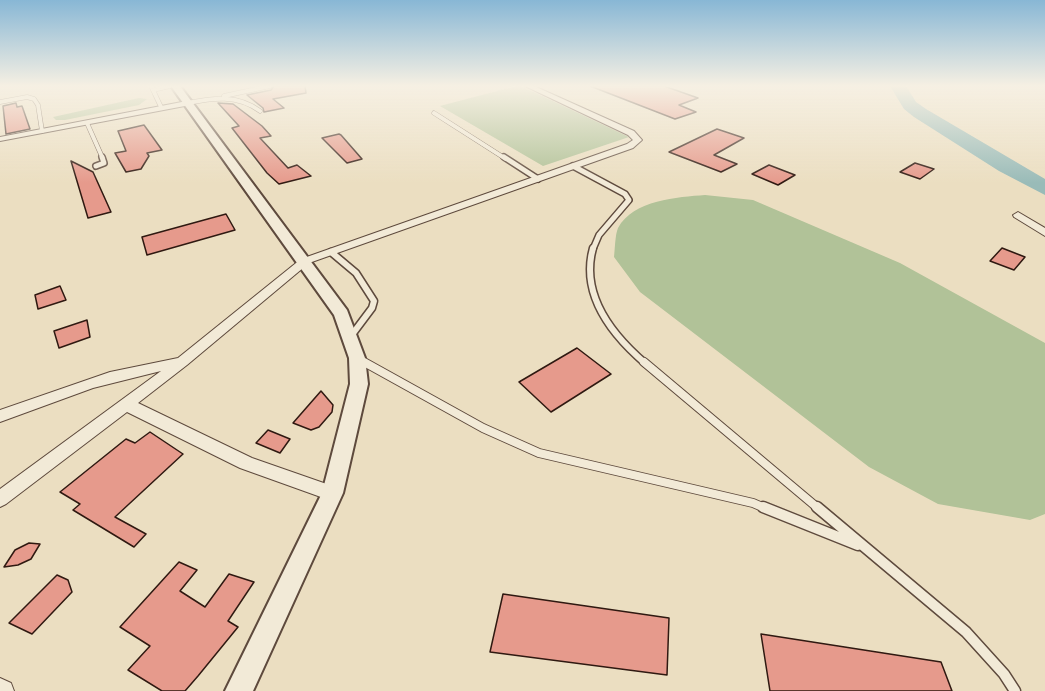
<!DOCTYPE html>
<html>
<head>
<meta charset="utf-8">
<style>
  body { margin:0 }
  canvas { display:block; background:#ebdec1 }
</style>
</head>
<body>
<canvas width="1045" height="691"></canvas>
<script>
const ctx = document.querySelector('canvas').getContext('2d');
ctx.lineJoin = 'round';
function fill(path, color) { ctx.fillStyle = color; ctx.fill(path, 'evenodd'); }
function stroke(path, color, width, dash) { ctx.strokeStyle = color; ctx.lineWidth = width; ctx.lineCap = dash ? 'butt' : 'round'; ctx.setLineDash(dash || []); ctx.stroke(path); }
fill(new Path2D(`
  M516,86H521L629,137L543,166L440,106Z
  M139,98L147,99L139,105L65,120H56L53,117Z
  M705,195L753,200L900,263L1045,343V514L1030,520L938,504L869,467L640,292L614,257C615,249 615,235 618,228C633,200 678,197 705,195Z`), '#b1c298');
fill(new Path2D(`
  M890,86H906L916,102L926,109L1045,179V195L999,171L914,117L904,109Z`), '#99bbb8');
const building = new Path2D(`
  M274,86H305L306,93L273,99L284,108L264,112L263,108L247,95L271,90Z
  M590,86H664L698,98L679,105L696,112L675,119Z
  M16,103L17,107L22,106L30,129L6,134L3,106Z
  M218,103L233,104L262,126L271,136L260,138L288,168L297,165L311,176L279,184L267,173L232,128L239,126Z
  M144,125L162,150L147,153L149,156L141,169L126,172L115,153L126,151L118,131Z
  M717,129L744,138L714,155L737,164L721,172L669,152Z
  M339,134L341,135L362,159L347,163L322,138Z
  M71,161L93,172L111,212L88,218Z
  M915,163L934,169L920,179L900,172Z
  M769,165L795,175L778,185L752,174Z
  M226,214L235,230L147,255L142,237Z
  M1002,248L1025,257L1014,270L990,261Z
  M60,286L66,300L38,309L35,295Z
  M87,320L90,337L59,348L54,331Z
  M577,348L611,374L551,412L519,382Z
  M321,391L333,405L332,412L319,427L311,430L293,423Z
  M268,430L290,439L280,453L256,443Z
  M150,432L183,454L115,517L146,534L134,547L73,510L80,504L60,492L126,439L135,443Z
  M29,543L40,544L31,559L18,565L4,567L15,550Z
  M179,562L197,570L180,591L205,607L229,574L254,582L228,621L238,627L198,676L185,691H162L128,670L150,646L120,627Z
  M57,575L68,580L72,592L32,634L9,623Z
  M503,594L669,618L667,675L490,652Z
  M761,634L941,662L952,691H770Z`);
fill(building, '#e69a8c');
stroke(building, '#2f1911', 1.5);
const serviceFar4 = new Path2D(`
  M151,86L153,90L170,86
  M153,90L161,107
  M224,96L270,86
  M0,102L27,97L34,99L38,105L42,131
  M187,103C213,98 237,94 260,111
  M434,113L506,159
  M87,123L103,159`);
const serviceFar3 = new Path2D(`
  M504,157L538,179
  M96,166L104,163L102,157
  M573,166L625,194L629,200L599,235L593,249`);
const serviceFar2 = new Path2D(`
  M593,248C580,295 612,335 646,364
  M331,252L356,273L374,301L372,308L351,336
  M360,360L367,364`);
const serviceFar1 = new Path2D(`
  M364,362L483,428L539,453L753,503L767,509
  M644,362L819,509`);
const service = new Path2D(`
  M763,507L858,545
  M817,507L966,632L1004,674L1015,691`);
const minor = new Path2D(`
  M525,86H534L634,131L642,140L633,148L309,263L187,365L138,403L252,458L338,488L341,493L338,498L332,501L240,468L127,412L6,504L0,507V489L161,371L93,388L0,422V410L110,372L178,358L301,259L627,144L633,140L628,135Z
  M187,101H190V105L0,141V137Z
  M1018,212L1045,228V236L1014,217L1013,215Z
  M0,678L11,683L14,691H0Z`);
const tertiary = new Path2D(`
  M171,86H180L347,310L365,358L368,384L343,493L253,691H225L322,493L350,384L349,358L334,315Z`);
stroke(serviceFar4, '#5e4a3d', 5);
stroke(serviceFar3, '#5e4a3d', 8);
stroke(serviceFar2, '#5e4a3d', 9);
stroke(serviceFar1, '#5e4a3d', 10);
stroke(service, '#5e4a3d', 13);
stroke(minor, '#5e4a3d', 2);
stroke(tertiary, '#5e4a3d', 4);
stroke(serviceFar4, '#f2ead7', 4);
stroke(serviceFar3, '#f2ead7', 5);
stroke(serviceFar2, '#f2ead7', 6);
stroke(serviceFar1, '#f2ead7', 8);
stroke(service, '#f2ead7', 10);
fill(minor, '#f2ead7');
fill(tertiary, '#f2ead7');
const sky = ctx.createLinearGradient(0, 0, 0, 183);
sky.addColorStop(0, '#88b7d5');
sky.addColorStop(0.47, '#f6f0e3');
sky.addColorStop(1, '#f6f0e300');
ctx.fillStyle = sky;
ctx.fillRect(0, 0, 1045, 183);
</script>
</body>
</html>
